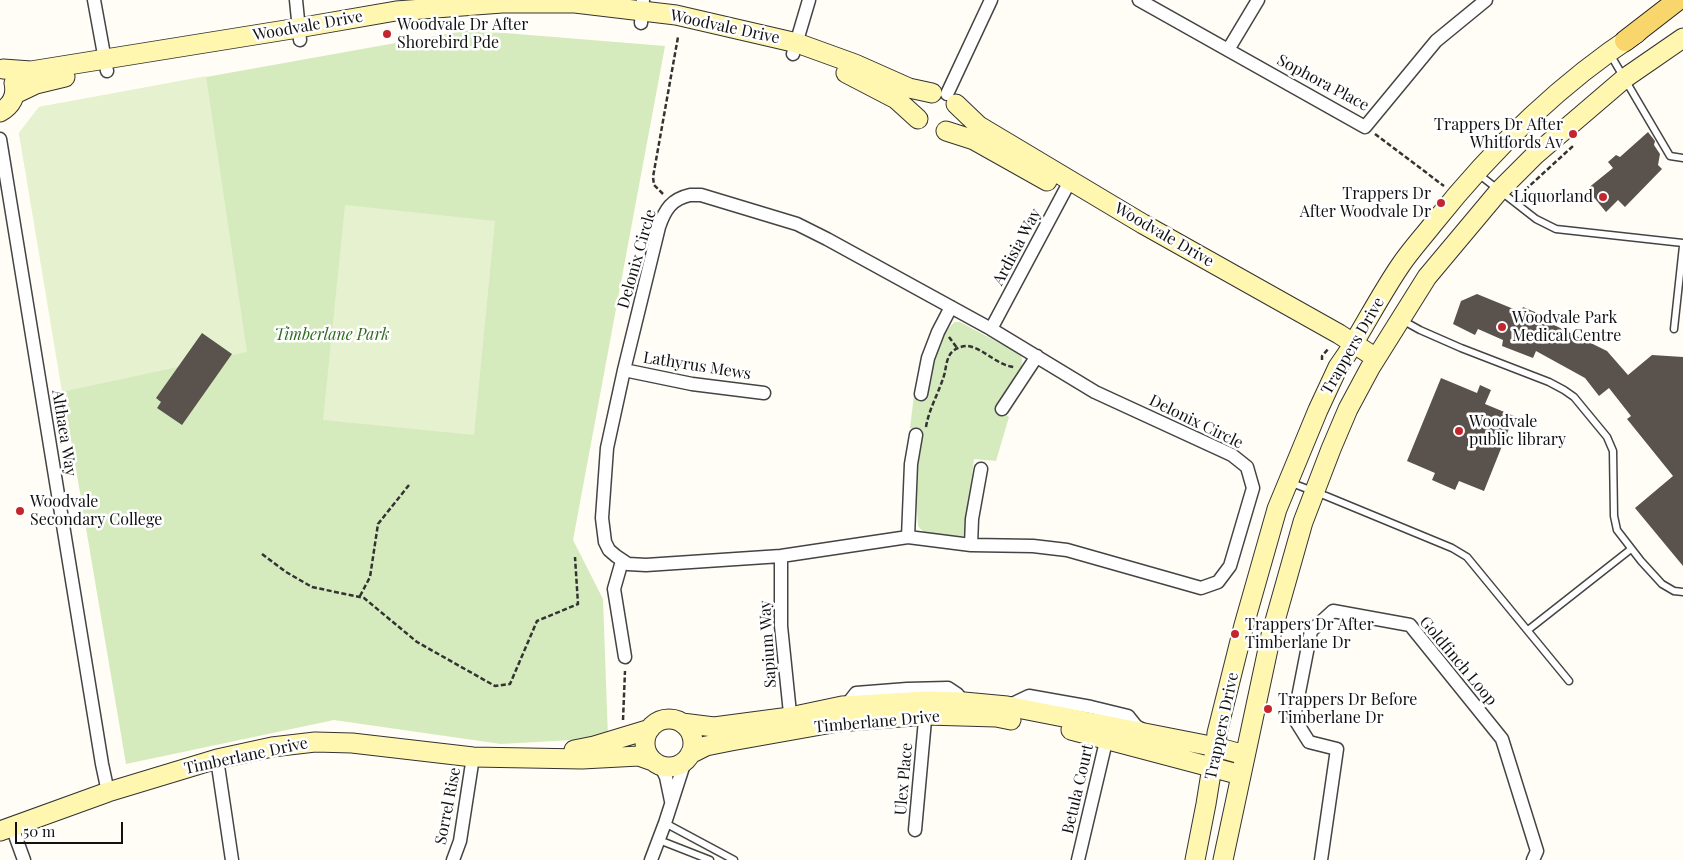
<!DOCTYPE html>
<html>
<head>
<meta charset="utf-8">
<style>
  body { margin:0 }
  #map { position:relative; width:1683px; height:860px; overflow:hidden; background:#fffdf5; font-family:"Playfair Display",serif }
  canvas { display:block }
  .scale { position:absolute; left:15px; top:822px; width:108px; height:22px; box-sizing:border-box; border:2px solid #111; border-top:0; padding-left:6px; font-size:15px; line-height:18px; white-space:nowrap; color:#111; -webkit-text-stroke:4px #fff; paint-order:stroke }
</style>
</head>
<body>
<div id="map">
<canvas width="1683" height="860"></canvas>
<div class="scale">50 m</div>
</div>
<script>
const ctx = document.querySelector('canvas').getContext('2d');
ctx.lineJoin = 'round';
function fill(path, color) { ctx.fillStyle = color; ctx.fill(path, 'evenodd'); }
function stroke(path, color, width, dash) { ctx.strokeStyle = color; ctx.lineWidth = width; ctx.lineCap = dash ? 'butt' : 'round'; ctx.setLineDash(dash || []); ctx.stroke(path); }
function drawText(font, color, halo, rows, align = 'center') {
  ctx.font = font + ' "Playfair Display",serif'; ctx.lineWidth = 5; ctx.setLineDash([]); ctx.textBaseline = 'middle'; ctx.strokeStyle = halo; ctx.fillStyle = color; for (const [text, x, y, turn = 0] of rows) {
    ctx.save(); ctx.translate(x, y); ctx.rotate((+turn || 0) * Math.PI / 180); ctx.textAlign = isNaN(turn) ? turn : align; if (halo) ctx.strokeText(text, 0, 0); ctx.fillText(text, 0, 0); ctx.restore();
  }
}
fill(new Path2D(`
  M468,30L665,46L573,540L603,599L608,738L501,744L334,720L126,764L19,133L39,107Z
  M955,322H960L1018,353C1021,356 1023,359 1022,363C1021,374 1003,398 997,409L1009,417L996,461L974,459L965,535L960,537C946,536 926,538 918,526L915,477L922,431L910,428L914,395L925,397C930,377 938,334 955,322Z`), '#d5ebbd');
fill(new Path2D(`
  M206,76L247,352L62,392L19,133L39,107Z
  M345,205L495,221L474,435L323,420Z`), '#e6f2cf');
fill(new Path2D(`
  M1648,132L1655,141L1654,145L1660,154L1658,165L1662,169L1625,207L1618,200L1606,212L1587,189L1613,168L1608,162L1616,155L1620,157Z
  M1477,294L1521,312L1523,307L1549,318L1548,322L1607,351L1628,375L1652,355L1683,357V566L1635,508L1673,476L1627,419L1631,416L1609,388L1599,396L1585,378L1536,351L1533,358L1502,346L1503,340L1478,329L1475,335L1453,324L1461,301Z
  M202,333L232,354L182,425L157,408L161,402L156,398Z
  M1441,378L1477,393L1480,385L1491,390L1485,404L1514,416L1484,491L1459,481L1455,490L1432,480L1435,473L1407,461Z`), '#5a524d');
const lane = new Path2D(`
  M1610,54L1670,156L1683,158
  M1477,173L1536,219L1556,229L1683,243
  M1402,320L1420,330L1461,348L1549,382L1564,390L1574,397L1607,437L1613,451L1614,516L1617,530L1641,561L1662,584L1674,591L1683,592
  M1674,329L1683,246
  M1289,482L1326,496L1452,548L1467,557L1569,681
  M1528,630L1631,549
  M665,823L734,860
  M659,840L710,860`);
const street = new Path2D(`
  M94,0L107,71
  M296,0L300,40
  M1139,0L1365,127L1436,41L1486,0
  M641,23L643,0
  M1228,50L1258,0
  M793,54L809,0
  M947,94L991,0
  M0,139L102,764L108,792
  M690,195H701L797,224L827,239L991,329L1095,392L1232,455L1247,467L1253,488L1230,566L1218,582L1201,588L1067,550L1033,546L971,545L908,537L781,556L646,565L628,564L616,556L609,550L605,542L602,518L607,448L624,370L659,227C665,209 672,199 690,195Z
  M991,329L1070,181
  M624,370L692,384L764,393
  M921,394L928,358L938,332L951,307
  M1002,409L1037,356
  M908,537L911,464L916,435
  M971,545L972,519L981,469
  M781,556V626L791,723
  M622,561L614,589L625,657
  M842,706L849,702L856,693L907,689L948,688L957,694L964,702
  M1008,706L1029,696L1091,707L1128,716L1136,726L1145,731
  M217,759L232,860
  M660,765L666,777L671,801
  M12,827L24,860
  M915,830L926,709
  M453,860L460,841L473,757
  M651,860L665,823L685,761
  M1078,860L1108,733
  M1321,860L1337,749L1309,742L1294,718L1311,631L1333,611L1410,625L1502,739L1537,851L1533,860`);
const secondary = new Path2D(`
  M3,69L31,71L298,28L396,11L502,3H575L676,15L797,43L855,64L909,88L932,93
  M846,73L896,99L918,119
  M15,94L36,84L65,77
  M956,104L979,126L1143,224L1339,334L1376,358
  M0,112C11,106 17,96 14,83
  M946,131L974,140L1047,181
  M645 743a24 24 0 1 1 48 0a24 24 0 1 1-48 0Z
  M682,723L714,727L790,717L842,706L926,701L964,702L1007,706L1216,747L1245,755
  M1071,730L1241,775
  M574,750L594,746L650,729
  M690,754L706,746L731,741L838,722L926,715L996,717L1011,720
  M0,831L108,792L217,759L272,747L315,742L352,743L473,757L582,759L639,756L653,761
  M1195,860L1206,804L1212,767L1216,747L1217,733L1244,625L1277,509L1318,410L1338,367L1347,354C1365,325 1381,294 1400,266C1410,251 1422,238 1433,224C1491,151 1559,84 1637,33
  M1223,860L1271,635L1303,522L1331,449L1348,409L1370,368L1427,277L1499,191L1535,155L1625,78L1683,38`);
const primary = new Path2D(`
  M1625,41L1678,0`);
stroke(lane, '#444', 9);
stroke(street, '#444', 15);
stroke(secondary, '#333', 21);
stroke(primary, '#222', 22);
stroke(new Path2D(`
  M1375,134L1444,186
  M1525,190L1573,146
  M663,194L654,185L653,177L678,37
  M949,337L957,348
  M1322,360V356L1329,348
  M926,427C929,408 940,391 945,372C946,366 947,358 951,353C955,348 962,346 968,346C985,349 996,365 1014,367
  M262,554L286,572L312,587L364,598L417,642L495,686L510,684L537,621L578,604L575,557
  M360,596L370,577L378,524L409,485
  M658,716L670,714
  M623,720L625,671`), '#333', 2.5, [5, 2.5]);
stroke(lane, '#fff', 6);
stroke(street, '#fff', 12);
stroke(secondary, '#fff6b0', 19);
stroke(primary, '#f9d66b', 20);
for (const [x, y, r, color] of [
  [387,34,5,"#c4262e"],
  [1573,134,5,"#c4262e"],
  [1603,197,5,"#c4262e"],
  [1441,203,5,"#c4262e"],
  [1502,327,5,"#c4262e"],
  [1459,431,5,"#c4262e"],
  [20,511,5,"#c4262e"],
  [1235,634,5,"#c4262e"],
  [1268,709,5,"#c4262e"]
]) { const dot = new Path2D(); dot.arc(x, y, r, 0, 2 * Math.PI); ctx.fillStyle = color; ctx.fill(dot); stroke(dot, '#fff', 2); }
drawText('16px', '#111', '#fff', [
  ["Woodvale Dr After",397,25],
  ["Shorebird Pde",397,43],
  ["Trappers Dr After",1563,125,"right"],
  ["Whitfords Av",1563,143,"right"],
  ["Trappers Dr",1431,194,"right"],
  ["After Woodvale Dr",1431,212,"right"],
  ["Liquorland",1593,197,"right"],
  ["Woodvale Park",1512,318],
  ["Medical Centre",1512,336],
  ["Woodvale",1469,422],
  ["public library",1469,440],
  ["Woodvale",30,502],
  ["Secondary College",30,520],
  ["Trappers Dr After",1245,625],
  ["Timberlane Dr",1245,643],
  ["Trappers Dr Before",1278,700],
  ["Timberlane Dr",1278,718]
], 'left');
drawText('16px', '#111', '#fff', [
  ["Woodvale Drive",308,26,-10],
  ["Woodvale Drive",725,27,12],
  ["Sophora Place",1323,83,28],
  ["Woodvale Drive",1164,235,30],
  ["Ardisia Way",1017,247,-62],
  ["Delonix Circle",637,259,-74],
  ["Trappers Drive",1353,346,-60],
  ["Lathyrus Mews",697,366,9],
  ["Delonix Circle",1196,422,26],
  ["Althaea Way",64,433,81],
  ["Sapium Way",768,644,-94],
  ["Goldfinch Loop",1458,661,50],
  ["Timberlane Drive",877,722,-5],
  ["Trappers Drive",1222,726,-78],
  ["Timberlane Drive",246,756,-12],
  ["Ulex Place",904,779,-85],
  ["Betula Court",1078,789,-77],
  ["Sorrel Rise",448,806,-79]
]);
drawText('italic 16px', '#2f6b1f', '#fff', [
  ["Timberlane Park",332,335]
]);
</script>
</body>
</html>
